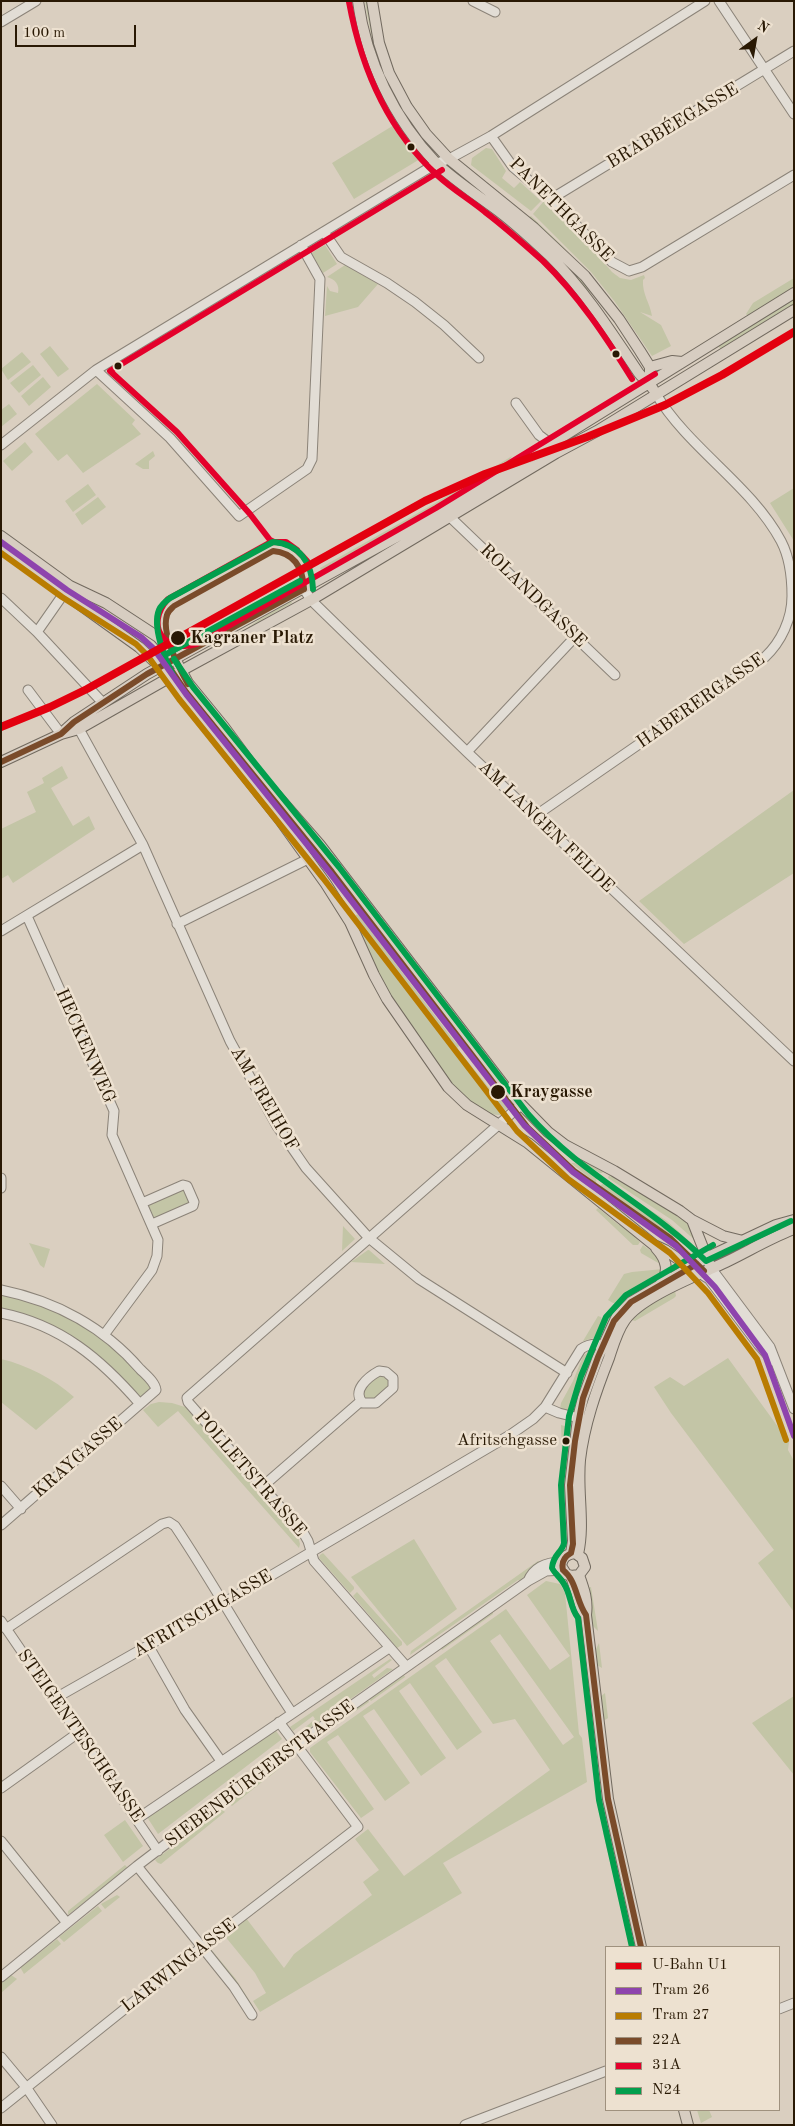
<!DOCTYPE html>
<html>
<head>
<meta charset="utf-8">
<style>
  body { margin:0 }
  #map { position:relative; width:795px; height:2126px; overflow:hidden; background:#dacfc0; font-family:"Old Standard TT",serif }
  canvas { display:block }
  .frame { position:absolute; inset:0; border:2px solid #291904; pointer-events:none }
  .legend { position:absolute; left:605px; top:1946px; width:175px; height:165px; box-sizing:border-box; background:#ede1d0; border:1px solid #9f917e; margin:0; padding:6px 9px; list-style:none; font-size:15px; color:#291904 }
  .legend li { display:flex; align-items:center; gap:10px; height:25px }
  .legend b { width:25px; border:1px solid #9f917e }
  .north { position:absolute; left:730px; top:15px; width:50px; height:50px; -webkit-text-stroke:4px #ede1d0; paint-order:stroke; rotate:32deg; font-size:14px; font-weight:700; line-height:20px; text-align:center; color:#291904 }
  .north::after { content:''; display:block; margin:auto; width:18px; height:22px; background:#291904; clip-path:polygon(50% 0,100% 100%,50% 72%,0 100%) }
  .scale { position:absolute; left:15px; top:25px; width:121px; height:22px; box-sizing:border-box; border:2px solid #291904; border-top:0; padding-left:6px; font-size:15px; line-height:18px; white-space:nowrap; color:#291904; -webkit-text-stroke:4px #ede1d0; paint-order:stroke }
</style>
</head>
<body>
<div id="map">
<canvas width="795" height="2126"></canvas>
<div class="frame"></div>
<ul class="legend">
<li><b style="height:6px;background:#e3000f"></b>U-Bahn U1</li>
<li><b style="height:6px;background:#8e44ad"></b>Tram 26</li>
<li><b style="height:6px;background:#b97c01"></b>Tram 27</li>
<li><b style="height:6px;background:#7a4b2a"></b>22A</li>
<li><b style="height:6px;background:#e4002b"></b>31A</li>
<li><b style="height:6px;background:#029f4d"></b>N24</li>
</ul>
<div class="north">N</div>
<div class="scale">100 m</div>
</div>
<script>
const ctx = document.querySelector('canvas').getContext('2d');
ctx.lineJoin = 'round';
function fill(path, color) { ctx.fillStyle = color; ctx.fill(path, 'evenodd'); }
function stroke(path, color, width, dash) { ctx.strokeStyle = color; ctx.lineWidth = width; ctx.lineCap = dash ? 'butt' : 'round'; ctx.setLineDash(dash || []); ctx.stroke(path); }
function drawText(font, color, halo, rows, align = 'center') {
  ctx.font = font + ' "Old Standard TT",serif'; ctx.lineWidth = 5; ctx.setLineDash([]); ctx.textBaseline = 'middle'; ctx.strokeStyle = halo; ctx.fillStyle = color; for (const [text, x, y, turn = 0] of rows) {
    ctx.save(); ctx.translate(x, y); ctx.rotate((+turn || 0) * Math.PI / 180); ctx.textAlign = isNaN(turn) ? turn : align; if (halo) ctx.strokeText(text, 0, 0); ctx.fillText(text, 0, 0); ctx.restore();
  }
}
fill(new Path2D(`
  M365,1H367C372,56 395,105 430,146L429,148C391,100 374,62 365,1Z
  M394,125L420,159L354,199L332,163Z
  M486,148L492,149L506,171L502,178L514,188L520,182L541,201L531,211L471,165L472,158Z
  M456,171L500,204L573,271L591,292L587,291L577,278L454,173Z
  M544,201L588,244L612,272L620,278L631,280L644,275L645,278L643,280C642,294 650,303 652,316L640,312L661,325L671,346L652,356L615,302L591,272L533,214Z
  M531,216L575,258L529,217Z
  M325,245L337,264L323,273L311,253Z
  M345,265L378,284L358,307L325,316L327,286L330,291L338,293C340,285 335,279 327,277Z
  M794,278V288L748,316L746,314L753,303Z
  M794,298V304L721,349L718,346Z
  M50,346L69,369L58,377L40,354Z
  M22,352L31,362L8,380L1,369Z
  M33,365L41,375L19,393L10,383Z
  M43,377L51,387L29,406L21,396Z
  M97,384L135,420L132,424L141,434L83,473L67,454L58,461L35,434Z
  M9,404L17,414L1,427V410Z
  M25,442L33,452L12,471L3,461Z
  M153,451L155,456L149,461V469H143L135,464Z
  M512,456L506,465L434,509L321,570L320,568L432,505Z
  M88,484L96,495L73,512L65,501Z
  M794,488V541L770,503Z
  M98,497L106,507L82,525L75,514Z
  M283,590L285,592L190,645L189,642Z
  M291,601L292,603L251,626L238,637L236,636L260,619Z
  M62,766L68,778L51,788L73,826L89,816L95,829L13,883L8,875L1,879V829L36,812L27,792L44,783L42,778Z
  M794,790V873L684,944L639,901Z
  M358,914L455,1042L460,1045L457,1048L494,1094L495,1093L508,1108L500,1115C485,1116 462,1096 452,1086L394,1005L351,918Z
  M559,1145L605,1169L602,1173H600L560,1149Z
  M571,1163H575L597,1176L596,1183Z
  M610,1172L685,1220L697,1242L672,1220L608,1178Z
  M606,1181L667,1221L688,1240L687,1246L600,1186Z
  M184,1187L192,1204L155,1220L147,1203Z
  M598,1208L619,1225L621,1223L640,1242L638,1245H633L596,1210Z
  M343,1226L355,1239L342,1251Z
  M29,1243L50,1249L44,1268L40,1265Z
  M643,1245L659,1257L660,1264L641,1253L640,1250Z
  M368,1250H369L385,1264L351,1262Z
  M663,1269L659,1281L621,1303H613L608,1300L624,1274L632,1272Z
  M675,1291L676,1296L674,1298L635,1321L632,1320L648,1306Z
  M1,1292C48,1303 92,1326 127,1358C136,1367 144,1378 152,1388L141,1398L99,1357L1,1310Z
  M598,1316L601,1317L605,1325C599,1340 597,1336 584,1341H583Z
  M591,1350L596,1351L576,1413L560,1409L561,1403L573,1381L583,1356Z
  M728,1358L789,1442L788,1450L794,1461V1612L758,1563L774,1550L671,1413L654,1387L670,1377L684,1386Z
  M1,1359C27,1365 54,1379 74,1397L36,1430L1,1402Z
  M381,1374L388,1377L389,1386L373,1401H365L362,1392L363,1389Z
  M159,1402L172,1403L185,1407L187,1406L300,1536L298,1537L300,1544L299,1548L178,1411L158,1427L143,1410L151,1404Z
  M561,1425L568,1427L571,1430L568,1439V1455L571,1456L570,1530L567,1531L565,1528Z
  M414,1539L457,1609L407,1646L351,1577Z
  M323,1553L354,1587V1589L350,1593L319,1558L320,1555Z
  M538,1561L541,1563L521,1581L518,1580L410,1655L411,1651Z
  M546,1581L560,1584L565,1593L579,1734L582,1738L587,1782L443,1863L462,1893L260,2012L253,2001L266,1993L255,1973L224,1935L246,1918L284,1968L294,1954L372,1895L363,1882L379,1870L355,1839L368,1829L404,1876L550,1770L515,1719L493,1724L446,1658L435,1666L482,1732L457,1750L410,1683L399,1691L446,1758L421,1776L374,1709L363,1716L410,1783L385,1801L338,1735L327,1742L374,1809L361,1818L310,1752V1748L506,1609L550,1670L570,1656L527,1595ZM500,1634L574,1737L563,1745L490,1641Z
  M591,1587L598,1631L592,1625L587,1588Z
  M357,1592L402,1642V1645L397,1648L353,1596Z
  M493,1611V1614L442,1650L441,1648Z
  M599,1643L602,1668L597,1665L595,1651Z
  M390,1659L392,1660L372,1675L374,1678L387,1668L393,1669L301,1734V1731L315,1719L313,1716L293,1731L290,1727Z
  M404,1675L405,1677L371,1701L369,1699Z
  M605,1693L608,1718L605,1720L603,1718L600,1697Z
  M794,1696V1775L752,1723Z
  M368,1700L369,1702L334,1726L333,1725Z
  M273,1731H276L282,1739L158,1834L147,1817Z
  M290,1756L291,1759L269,1777L267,1773Z
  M260,1779L262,1782L232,1806L229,1803Z
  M222,1809L225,1812L161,1864L158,1863L155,1860Z
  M125,1820L143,1846L123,1862L104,1835Z
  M606,1829L609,1830L626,1907L621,1905L603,1833Z
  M125,1865L128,1868L68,1915V1911Z
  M117,1895L120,1897L105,1909L101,1904Z
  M98,1906L102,1911L64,1942L59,1937Z
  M57,1939L61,1944L24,1974L20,1967L23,1964L24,1965Z
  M210,1948L235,1978L253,2006H251L208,1949Z
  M11,1975L17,1979L1,1993V1983Z
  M697,2110H709L712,2117L701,2123Z`), '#c3c5a6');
const minor = new Path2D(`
  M473,1L495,12
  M719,1L794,114
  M1,22L36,1
  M491,136L513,167L551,199L612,262L629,271L642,267L794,175
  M551,199L794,51
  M324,232L341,257L387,283L415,302L444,325L479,358
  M96,370L170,438L239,516L307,469L312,459L320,279L301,245
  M516,403L539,435L551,444
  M1,445L96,370L114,359L437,163L449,159L491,136L705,1
  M450,517L615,675
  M304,589L311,600L467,752L794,1061
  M1,598L37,632L103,703
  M37,632L67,589
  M28,690L61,734
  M79,729L143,845L230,1041L277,1126L306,1168L369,1238L419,1279L567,1373
  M467,752L575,637
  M535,816L765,657C781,642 792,619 792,596C792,577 790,558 781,541C751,485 689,449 656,394
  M27,916L114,1111L112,1135L158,1240L157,1256L152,1270L104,1335
  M177,924L308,859
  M1,931L143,845
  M1,1178V1188
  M142,1203L183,1185L187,1186L194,1202L193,1206L152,1224
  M711,1268L770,1347L794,1409
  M699,1273L709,1279L758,1344L773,1361
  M1,1290C55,1301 104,1327 140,1369C146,1375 155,1382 156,1390L1,1525
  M1,1313C61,1325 101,1359 140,1404
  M379,1371L386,1372L393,1378V1388L376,1403H363C351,1391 368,1377 379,1371Z
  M545,1407L559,1413L583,1419
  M1,1486L21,1509
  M262,1487L361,1401
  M528,1581C534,1567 547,1562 562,1562
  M1,1621L158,1851
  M6,1629L162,1524L169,1522L175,1526C216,1587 251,1652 292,1713
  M148,1645L185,1710L221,1761
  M406,1666L314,1561L308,1541L304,1534L188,1402L187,1398L521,1105
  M54,1699L267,1578L510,1435L533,1419L545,1407L581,1349C590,1343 599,1343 609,1347
  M1,1788L78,1733
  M137,1819L389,1648
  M1,1841L67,1923
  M137,1866L234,1987L252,2015
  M1,1977L137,1866L296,1745L528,1581L546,1571L563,1570
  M779,2009L794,2003
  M1,2057L26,2087L52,2125
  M1,2108L197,1951L358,1827L279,1722
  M465,2125L606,2071`);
const major = new Path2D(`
  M358,1C366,61 394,119 436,163C453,179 474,193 493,207C514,222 533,240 551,257C585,291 611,332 638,372C642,378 649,382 653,389
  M372,1L379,43L389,73L407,107L426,134L449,159L534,228L585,276L619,319L640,351L650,367V384
  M650,367L672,361L682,362
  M1,536L70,586L106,603L158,637L172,653L188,683L224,727L260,776L320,845L509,1092L548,1132L565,1145L614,1171L680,1211L692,1220L711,1268
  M1,548L139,647L156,663L280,820L326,884L350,922L374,975L387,999L448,1087L467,1105L528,1143L654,1245L665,1250L699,1273
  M64,731L74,722L147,674L438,514L794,293
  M1,762L61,734L79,729L188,667L311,600L556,453L597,431L794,310
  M692,1220L723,1236L743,1241
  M656,1248C667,1260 670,1272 659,1286
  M571,1553L573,1541L570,1485L578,1418L583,1398L598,1357L617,1316L631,1302L706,1258L776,1225L794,1220
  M578,1554C585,1524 577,1492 580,1460C584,1425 596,1391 609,1358C613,1346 617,1331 625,1320C642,1296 699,1275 726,1262C749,1251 770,1238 794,1229
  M579,1575C584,1589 588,1600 586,1615L608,1799L641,1947
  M571,1576L579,1575L585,1567L582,1558L575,1553C566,1554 562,1558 561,1566L566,1574L571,1576L581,1608L586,1615
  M684,2110L688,2125`);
stroke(minor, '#8b8378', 11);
stroke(major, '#726a5f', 12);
stroke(minor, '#e2ddd5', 9);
stroke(major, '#d7cdc1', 10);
stroke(new Path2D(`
  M167,664L186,692L332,872L528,1128L574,1171L670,1238L704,1271
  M188,684C179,668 161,634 167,615C168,611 171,609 174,606L273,551C295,553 303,569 304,589
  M1,762L61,734L74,722L147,674L304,589
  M641,1947L608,1799L586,1615C576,1601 577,1581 563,1570C561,1562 564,1557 571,1553L573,1544L570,1485L575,1441L583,1398L598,1357L614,1321L631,1302L697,1264`), '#7a4b2a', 6);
stroke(new Path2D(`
  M349,2C361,67 388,130 437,175C452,189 469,199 485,212C505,227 524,244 543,261C578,295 606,337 632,379
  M297,550L286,542H274L270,540L250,514L177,432L110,371L442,170
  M307,561C297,549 285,539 269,543L168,599C144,626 165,654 197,644L436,508L655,374`), '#e4002b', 6);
stroke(new Path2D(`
  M163,656L300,581
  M174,659L193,687L339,867L528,1114C580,1174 651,1206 706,1261L791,1221
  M173,675C165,659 152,627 159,610C161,605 166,601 170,598L273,542C300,544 312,563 313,589
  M632,1947L599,1800L578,1618C570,1608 571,1594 564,1584C561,1578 555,1574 552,1568C553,1554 562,1553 564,1543L561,1485L569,1416L581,1376L606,1317L626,1295L713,1245`), '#029f4d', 6);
stroke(new Path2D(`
  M1,542L67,590L141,637L154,649L186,694L330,873L524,1125L573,1172L676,1246L715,1287L765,1355L794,1436`), '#8e44ad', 6);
stroke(new Path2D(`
  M1,553L62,597L136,644L147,655L179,699L323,878L517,1131L568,1179L670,1253L708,1293L757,1359L786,1440`), '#b97c01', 6);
stroke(new Path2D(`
  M1,727L50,707L87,689L425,501L485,474L587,437L665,405L722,375L794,332`), '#e3000f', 8);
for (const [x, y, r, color] of [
  [411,147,4.5,"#291904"],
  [616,354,4.5,"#291904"],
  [118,366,4.5,"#291904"],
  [178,638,8,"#291904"],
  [498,1092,8,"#291904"],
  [566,1441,4.5,"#291904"]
]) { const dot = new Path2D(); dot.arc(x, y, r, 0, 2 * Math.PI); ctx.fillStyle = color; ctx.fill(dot); stroke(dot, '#ede1d0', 2); }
drawText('17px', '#291904', '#ede1d0', [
  ["Afritschgasse",557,1441]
], 'right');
drawText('18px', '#291904', '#ede1d0', [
  ["BRABBÉEGASSE",673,126,-31],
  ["PANETHGASSE",561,210,45],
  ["ROLANDGASSE",533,596,44],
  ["HABERERGASSE",701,701,-35],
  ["AM LANGEN FELDE",546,827,44],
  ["HECKENWEG",85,1046,66],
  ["AM FREIHOF",264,1099,60],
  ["KRAYGASSE",78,1458,-41],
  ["POLLETSTRASSE",250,1474,49],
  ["AFRITSCHGASSE",203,1614,-30],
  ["STEIGENTESCHGASSE",80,1736,55],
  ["SIEBENBÜRGERSTRASSE",260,1774,-37],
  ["LARWINGASSE",179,1966,-38]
]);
drawText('bold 18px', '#291904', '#ede1d0', [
  ["Kagraner Platz",190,638],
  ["Kraygasse",510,1092]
], 'left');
</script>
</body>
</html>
